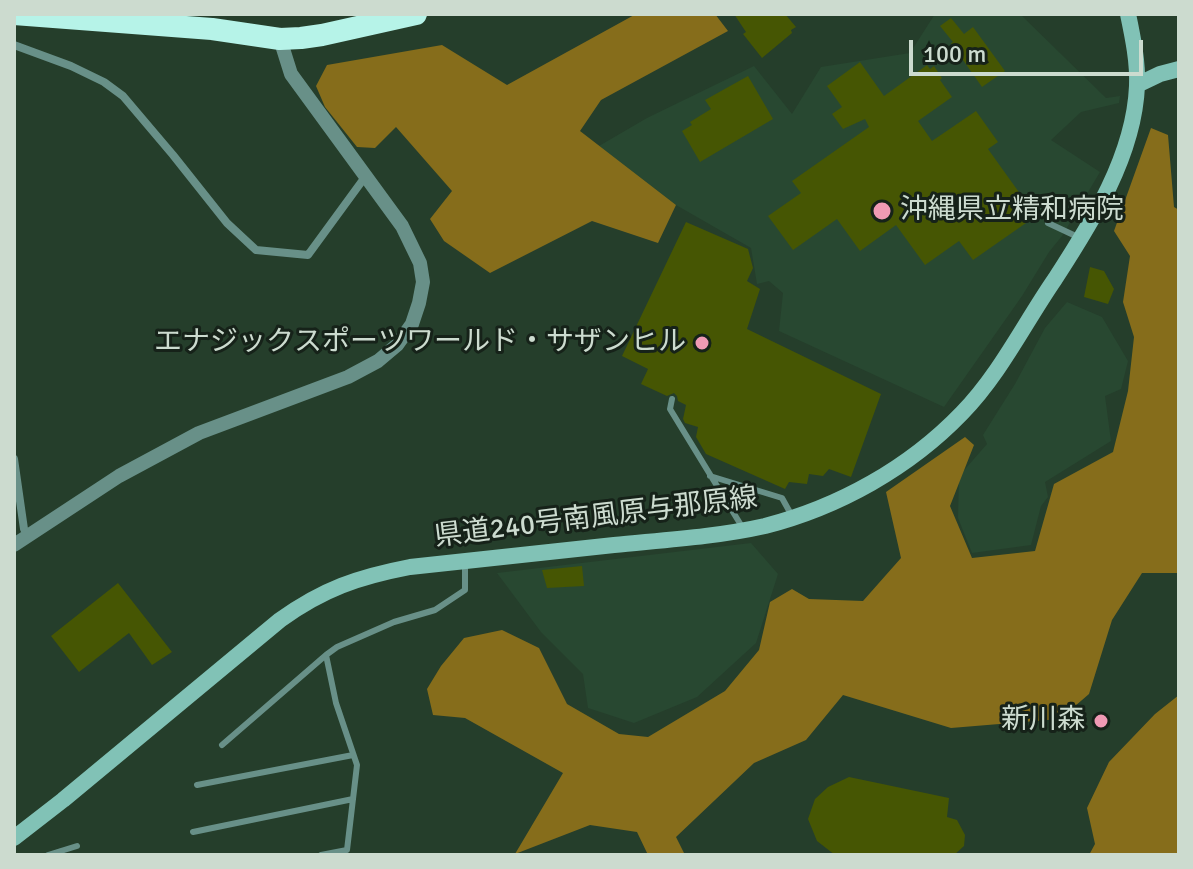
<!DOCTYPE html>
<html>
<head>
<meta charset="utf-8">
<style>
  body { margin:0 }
  #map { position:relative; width:1193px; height:869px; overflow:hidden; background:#253e2b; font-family:Signika,sans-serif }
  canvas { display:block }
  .frame { position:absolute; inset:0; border:16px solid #ccdbcf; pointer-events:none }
  .scale { position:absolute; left:909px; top:40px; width:234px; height:36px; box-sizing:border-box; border:4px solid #ccdbcf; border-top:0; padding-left:10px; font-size:24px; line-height:28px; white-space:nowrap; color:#ccdbcf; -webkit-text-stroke:6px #162219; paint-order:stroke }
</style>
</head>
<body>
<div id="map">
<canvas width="1193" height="869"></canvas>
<div class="frame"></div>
<div class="scale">100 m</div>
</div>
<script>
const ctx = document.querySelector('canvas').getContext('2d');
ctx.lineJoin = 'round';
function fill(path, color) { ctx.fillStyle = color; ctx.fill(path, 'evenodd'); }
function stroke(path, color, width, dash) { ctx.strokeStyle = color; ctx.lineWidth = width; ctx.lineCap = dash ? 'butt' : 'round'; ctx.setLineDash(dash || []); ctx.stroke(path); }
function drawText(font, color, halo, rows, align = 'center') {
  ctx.font = font + ' Signika,"Noto Sans JP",sans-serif'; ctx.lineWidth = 6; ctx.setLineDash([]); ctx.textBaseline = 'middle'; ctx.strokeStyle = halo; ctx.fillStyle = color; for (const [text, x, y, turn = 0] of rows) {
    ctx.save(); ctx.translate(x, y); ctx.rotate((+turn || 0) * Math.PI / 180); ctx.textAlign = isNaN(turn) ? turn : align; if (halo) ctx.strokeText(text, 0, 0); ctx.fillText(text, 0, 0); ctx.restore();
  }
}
fill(new Path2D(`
  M935,14H1020L1106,98L1120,96L1119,103L1081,112L1051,140L1100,172L1062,236L1049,252L1022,296L944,407L779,331L783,293L769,281L757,284L751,248L676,205L599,146L647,118L754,66L792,114L821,67L910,53Z
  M1067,302L1102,317L1128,361L1121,389L1105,396L1111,441L1045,482L1048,497L1041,506L1031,545L972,553L958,518L959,476L987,444L983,435L1015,384L1045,328Z
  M751,543L778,574L756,643L697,697L634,723L588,708L583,674L541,632L497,573Z`), '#284831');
fill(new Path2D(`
  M636,14H715L728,31L601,100L580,131L676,205L658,243L592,221L490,273L444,241L430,219L452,191L396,127L375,148L357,147L325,107L316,86L327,65L442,45L507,85Z
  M1151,128L1168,135L1174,207L1179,210V573H1142L1112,620L1089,694L1060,719L951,728L843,695L806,740L754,763L676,837L685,855H648L637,832L590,825L515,854L563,773L465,718L433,715L427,689L441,666L464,638L502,630L539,648L567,704L619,734L648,737L725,691L759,650L770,602L792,589L809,599L863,601L901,558L886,492L965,437L974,445L950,506L972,558L1035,551L1054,484L1113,452L1128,391L1134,337L1123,302L1130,256L1114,231Z
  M1179,695V855H1089L1095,844L1087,808L1109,762L1155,714Z`), '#866d1b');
fill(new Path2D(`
  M734,14H785L796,27L791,30L792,33L762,58L743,34L746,32Z
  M951,18L964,34L973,27L1005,71L982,87L951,43L953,42L940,26Z
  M860,62L884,96L927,65L930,69L934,66L942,78L940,80L952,97L918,121L932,141L976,111L998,142L988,149L1036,216L973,260L959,241L925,265L896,225L860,251L837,219L793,250L768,216L801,193L792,181L869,127L865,119L843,129L832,114L842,107L827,86Z
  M748,76L773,119L700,162L682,131L692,125L690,122L711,109L705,100Z
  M686,222L748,249L753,268L747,281L760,289L747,329L881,394L851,477L829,469L823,476L809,474L807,484L789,482L785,489L706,454L696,437L698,427L685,423L683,419L686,405L678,401L677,396L674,393L667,396L641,384L648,369L622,356Z
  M1090,267L1104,271L1114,289L1108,304L1084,297Z
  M582,566L584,586L547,588L542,570Z
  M118,583L172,652L152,665L129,633L79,672L51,636Z
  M849,777L949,798L947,817L957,820L965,835L964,846L954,855H835L817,841L808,819L815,799L828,787Z`), '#465603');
stroke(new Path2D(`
  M1048,223L1080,238
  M672,399L670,409L744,530
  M710,476L782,498L792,516
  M222,745L326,655
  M197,785L353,755
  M193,832L353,799
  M48,855L77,846
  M321,855L347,850L357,765L336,703L326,655L337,647L394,622L435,610L465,590V565`), '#689088', 6);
stroke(new Path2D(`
  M14,45L71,66L104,82L123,96L173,155L227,223L256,250L308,255L365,177
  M14,459L24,529L28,535`), '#689088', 8);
stroke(new Path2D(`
  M14,545L119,476L199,433L348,377L378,361L397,345L412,324L419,303L423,282L420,263L402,226L291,74L280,39`), '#689088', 14);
stroke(new Path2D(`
  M1137,85L1160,74L1179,69
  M14,838L63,800L280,620C323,589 358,577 410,567C478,560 546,552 614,545C664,540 716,537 765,526C839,507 909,468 962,413C1000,374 1024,324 1055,279C1092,222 1134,156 1137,86C1138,62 1133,38 1128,14`), '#81c2b6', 16);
stroke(new Path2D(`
  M14,14L212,29L280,39L301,38L322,35L416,14`), '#b6f3e8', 22);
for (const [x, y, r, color] of [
  [882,211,10,"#f09ab4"],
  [702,343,8,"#f09ab4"],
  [1101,721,8,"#f09ab4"]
]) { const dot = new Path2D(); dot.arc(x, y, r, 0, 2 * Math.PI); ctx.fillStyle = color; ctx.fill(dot); stroke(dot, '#162219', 3); }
drawText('28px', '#ccdbcf', '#162219', [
  ["沖縄県立精和病院",900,211,"left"],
  ["エナジックスポーツワールド・サザンヒル",686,343],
  ["新川森",1085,721]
], 'right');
drawText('28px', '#ccdbcf', '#162219', [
  ["県道240号南風原与那原線",596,518,-7]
]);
</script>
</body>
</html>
